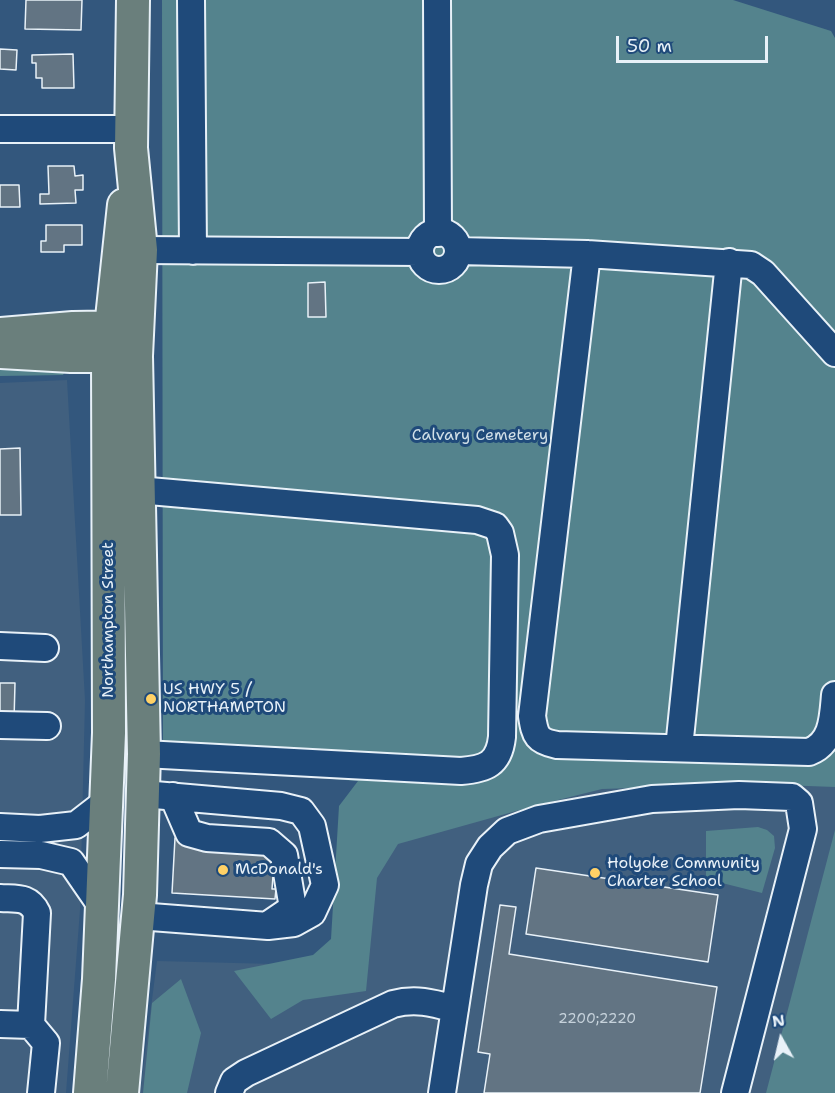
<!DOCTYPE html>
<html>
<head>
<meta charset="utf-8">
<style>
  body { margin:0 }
  #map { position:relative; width:835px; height:1093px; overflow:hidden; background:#33577d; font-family:"Shantell Sans",sans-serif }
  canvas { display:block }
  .north { position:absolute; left:751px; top:1009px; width:60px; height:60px; -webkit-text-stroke:4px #1f4a7a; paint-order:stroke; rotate:352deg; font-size:16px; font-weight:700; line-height:24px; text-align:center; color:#e8f1f8 }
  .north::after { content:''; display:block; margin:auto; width:21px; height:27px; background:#e8f1f8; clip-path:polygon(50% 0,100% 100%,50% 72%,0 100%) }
  .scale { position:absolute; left:616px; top:36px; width:152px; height:27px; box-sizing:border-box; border:3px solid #e8f1f8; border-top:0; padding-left:8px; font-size:18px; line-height:21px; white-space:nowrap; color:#e8f1f8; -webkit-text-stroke:4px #1f4a7a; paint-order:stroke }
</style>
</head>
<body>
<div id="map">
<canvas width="835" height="1093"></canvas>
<div class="north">N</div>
<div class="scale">50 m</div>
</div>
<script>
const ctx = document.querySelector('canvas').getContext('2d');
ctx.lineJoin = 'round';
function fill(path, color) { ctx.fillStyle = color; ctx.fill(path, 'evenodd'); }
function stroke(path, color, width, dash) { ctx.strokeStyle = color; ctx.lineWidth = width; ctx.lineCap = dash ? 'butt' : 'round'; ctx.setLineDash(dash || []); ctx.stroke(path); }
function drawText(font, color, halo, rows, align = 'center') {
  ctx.font = font + ' "Shantell Sans",sans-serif'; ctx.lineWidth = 6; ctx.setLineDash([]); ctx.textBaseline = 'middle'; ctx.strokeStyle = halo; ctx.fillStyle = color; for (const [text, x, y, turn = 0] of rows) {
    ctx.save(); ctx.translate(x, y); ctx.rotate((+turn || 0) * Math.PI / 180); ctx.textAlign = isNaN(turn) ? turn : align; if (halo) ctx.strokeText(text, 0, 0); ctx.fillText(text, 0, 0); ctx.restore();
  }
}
fill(new Path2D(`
  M67,380L85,700L80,910L66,1093H0V383Z
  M835,770V1055L825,1093H140L157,961L352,966L358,781Z`), '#41607f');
fill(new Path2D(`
  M162,0H733L831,31L835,38V787L754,784L602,789L534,806L398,844L377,878L366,991L303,1000L271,1019L234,971L308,956L313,955L331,939L339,806L358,781L163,766Z
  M0,365L63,370L64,373L63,375L0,376Z
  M758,827L767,830L774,836L775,848L762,893L706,879V831Z
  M835,830V1093H766Z
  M181,979L201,1033L187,1093H143L152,1003Z`), '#54838d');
const building = new Path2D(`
  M26,0H82L81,30L25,29Z
  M0,49L17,50L16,70L0,69Z
  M73,54L74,88H42V78H36V63H32V55Z
  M48,166H74L75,176L83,175V190H75L76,203L40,204V194H49Z
  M0,185H19L20,207H0Z
  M46,225H82V245H64V252H41V241H46Z
  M325,282L326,317H308V283Z
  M20,448L21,515H0V449Z
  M0,683H15L14,721L0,720Z
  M175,838L215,847L275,850L272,889H276L275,899L172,893Z
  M536,868L718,895L708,962L526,934Z
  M500,905L516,907L509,954L717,987L700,1093H484L490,1054L478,1052Z`);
fill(building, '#627483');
stroke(building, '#e8f1f8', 1.5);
const minor = new Path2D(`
  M191,0L193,251
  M437,0L438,233
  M0,129H132
  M420 251a19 19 0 1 1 38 0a19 19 0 1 1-38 0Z
  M141,250L420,252
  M458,251L587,254L751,265L763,273L835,353
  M587,254L532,716C535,736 537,741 557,745L809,752C833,743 833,717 835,695
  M138,490L477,520L495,526L500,533L505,555L502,737C499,764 486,769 461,771L144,754
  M0,646L45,648
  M0,725L47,726
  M679,748L729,262
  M173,796L189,833L207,838L269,842L284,855L293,908L268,925
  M0,827L40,829L76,825L107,801
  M0,854L41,855L71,862L102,907
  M0,898C17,899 29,896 37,913L31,1025
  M138,916L268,926L294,923L312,913L325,885L312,826L301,811L281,806L143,794
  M0,1024L31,1025L46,1043L41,1093
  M229,1093L234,1081L246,1073L393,1004C416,998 433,1003 455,1009
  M442,1093L474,885L479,864L490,847L507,831L539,819L652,799L739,795L792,797L799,803L803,829L735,1093`);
const major = new Path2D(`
  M0,334L73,328L131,327
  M0,352L71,356H128
  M90,1093L99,979L109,733L108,356L124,205
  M122,1093L140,895L144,754L136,356L141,250L131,148L133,0`);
stroke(minor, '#e8f1f8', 30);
stroke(major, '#e8f1f8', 36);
stroke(minor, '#1f4a7a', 26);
stroke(major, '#6a7f7c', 32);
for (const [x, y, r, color] of [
  [151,699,6,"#ffd166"],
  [223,870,6,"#ffd166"],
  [595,873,6,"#ffd166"]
]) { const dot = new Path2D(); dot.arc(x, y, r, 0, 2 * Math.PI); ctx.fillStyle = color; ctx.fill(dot); stroke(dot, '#1f4a7a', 2); }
drawText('14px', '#c6d2db', null, [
  ["2200;2220",597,1019]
]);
drawText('16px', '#d2e0e8', '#1f4a7a', [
  ["Calvary Cemetery",480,436]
]);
drawText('16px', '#e8f1f8', '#1f4a7a', [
  ["Northampton Street",109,620,-90]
]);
drawText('16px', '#e8f1f8', '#1f4a7a', [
  ["US HWY 5 /",163,690],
  ["NORTHAMPTON",163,708],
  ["Holyoke Community",607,864],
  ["Charter School",607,882],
  ["McDonald's",235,870]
], 'left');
</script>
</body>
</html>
